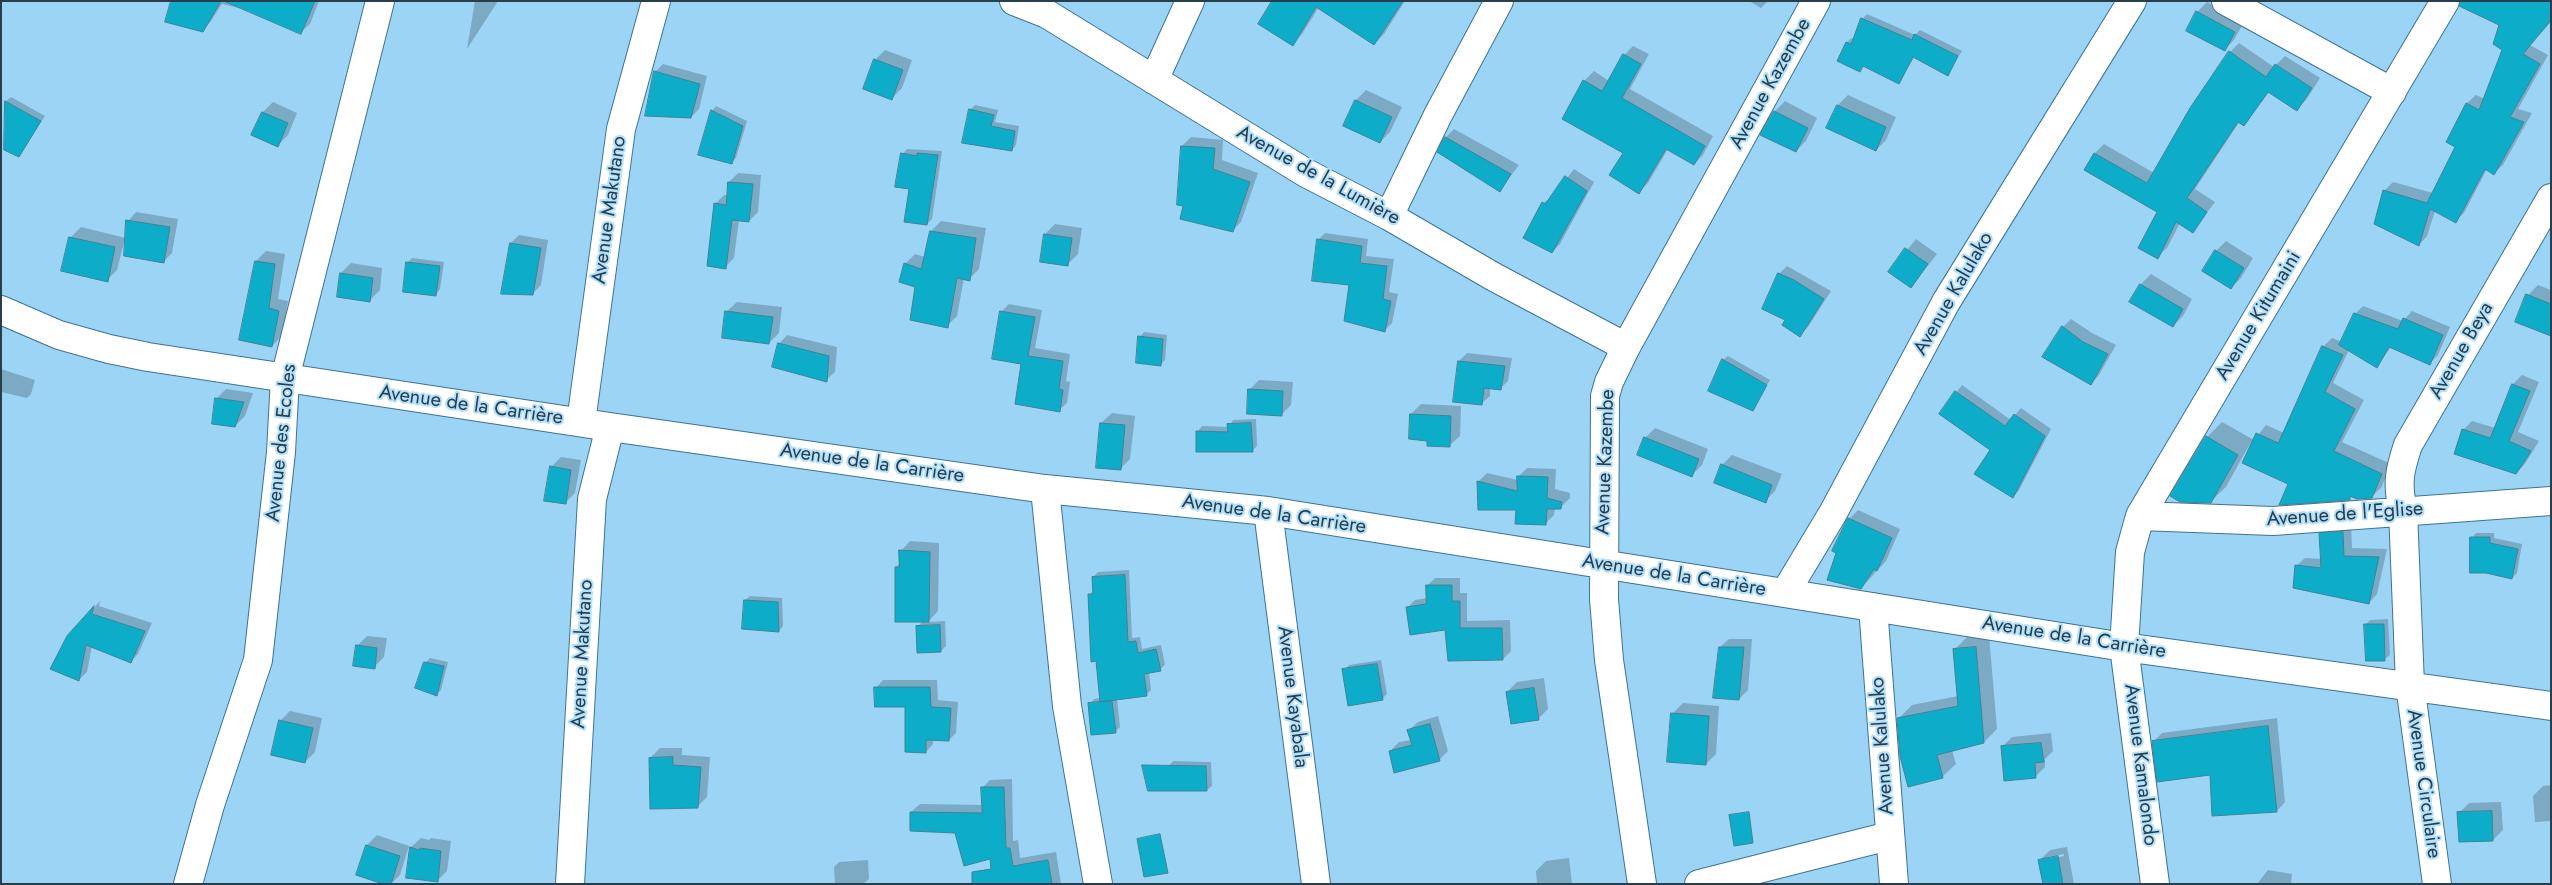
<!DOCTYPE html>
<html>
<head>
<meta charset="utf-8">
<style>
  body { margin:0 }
  #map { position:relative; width:2552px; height:885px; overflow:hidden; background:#9cd4f6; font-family:Jost,sans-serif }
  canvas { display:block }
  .frame { position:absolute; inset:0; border:2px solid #273e4c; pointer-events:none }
</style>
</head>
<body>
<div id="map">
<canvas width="2552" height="885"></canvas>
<div class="frame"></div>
</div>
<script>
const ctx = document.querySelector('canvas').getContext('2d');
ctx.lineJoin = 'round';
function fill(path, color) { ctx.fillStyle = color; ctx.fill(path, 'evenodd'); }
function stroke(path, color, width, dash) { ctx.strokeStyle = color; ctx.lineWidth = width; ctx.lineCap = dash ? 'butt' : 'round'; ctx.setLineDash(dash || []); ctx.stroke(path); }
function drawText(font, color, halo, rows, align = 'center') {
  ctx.font = font + ' Jost,sans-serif'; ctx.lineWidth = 4; ctx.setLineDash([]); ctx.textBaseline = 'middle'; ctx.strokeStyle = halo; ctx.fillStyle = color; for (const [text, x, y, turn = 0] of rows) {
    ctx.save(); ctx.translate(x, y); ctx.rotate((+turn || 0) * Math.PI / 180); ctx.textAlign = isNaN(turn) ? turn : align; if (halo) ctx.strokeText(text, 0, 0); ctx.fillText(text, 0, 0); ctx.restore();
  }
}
fill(new Path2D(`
  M172,1H319L310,24L301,32L251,11L222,4L211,21L202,30Z
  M474,1H498L467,49L475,1Z
  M1274,1H1405L1384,34L1374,44L1319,7L1302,34L1293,44Z
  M1749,1H1768L1761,8Z
  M2551,1V22L2530,45L2548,55L2518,109L2532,113L2503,165L2494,173L2487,169L2464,213L2455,221L2435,211L2427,236L2419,245L2384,191L2393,182L2433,193L2457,146L2448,141L2467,103L2476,95L2485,99Z
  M2207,2L2244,22L2234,40L2224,50L2197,12Z
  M1867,14L1915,35L1920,30L1962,51L1947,74L1915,56L1899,82L1865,65L1860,70L1839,61L1847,42L1852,38L1854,39L1862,19Z
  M2239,43L2274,67L2285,56L2320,78L2306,100L2297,109L2270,91L2244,124L2240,121L2195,189L2215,202L2193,231L2180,223L2167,248L2157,257L2158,211L2095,153L2104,144L2154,173L2230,52Z
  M1633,46L1649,54L1630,89L1713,136L1703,155L1694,164L1668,149L1648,183L1639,192L1624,152L1564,118L1584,81L1594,71L1609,81L1624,55Z
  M885,50L912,60L902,88L892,98L875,60Z
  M663,64L707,76L699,109L691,117L655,72Z
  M1366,90L1402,107L1390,132L1380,142L1345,125L1356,100Z
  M1848,95L1896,117L1886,140L1876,150L1828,128L1838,105Z
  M11,97L45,116L19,156L5,150L6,101Z
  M1785,101L1817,118L1806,141L1796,151L1775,111Z
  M273,102L297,113L288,135L278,145L253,134L263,112Z
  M975,105L998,110L995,122L1019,126L1016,145L1012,150L970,110Z
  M716,106L747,121L736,158L731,163L712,111Z
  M1454,129L1519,165L1500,190L1439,152L1446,137Z
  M1191,137L1223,140L1222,160L1258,173L1241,222L1232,231L1184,205L1182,146Z
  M907,149L942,151L932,219L927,224L910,188L903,154Z
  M1574,169L1594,182L1560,244L1552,252L1543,203L1553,196Z
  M738,173L761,175L758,212L749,221L739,220L734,258L725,267L715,204L724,195H728L729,182Z
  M136,212L178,219L172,253L163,262L125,238L117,270L107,280L63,270L71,237L81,227L126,238L128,221Z
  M941,221L986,228L979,269L969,279L964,278L957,316L947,326L916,286L905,264L915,254L925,257L931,231Z
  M1055,224L1082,228L1078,254L1068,264L1045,234Z
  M1325,233L1368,239L1366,256L1394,259L1389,292L1398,294L1392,323L1385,330L1318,240Z
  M519,235L548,240L541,285L533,293L511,243Z
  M1916,239L1937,254L1911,287L1890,271Z
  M2226,241L2253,258L2241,278L2231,288L2216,251Z
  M266,251L285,254L278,299L288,301L282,336L272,346L256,261Z
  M412,258L444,262L440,289L436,294L407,263Z
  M351,263L382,268L380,290L370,300L341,273Z
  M1787,266L1831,291L1808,327L1800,335L1779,274Z
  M2151,274L2192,299L2183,316L2173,326L2131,302L2141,284Z
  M2538,285L2551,290V335L2528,295Z
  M737,302L782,307L779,333L769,343L726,312Z
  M1009,304L1042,310L1035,348L1070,354L1066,381L1070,382L1067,403L1059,410L1022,363L1002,311Z
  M2363,306L2403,321L2412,311L2450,327L2438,355L2430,363L2391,347L2377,366L2349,350L2333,383L2364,400L2342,442L2391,464L2381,488L2371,497L2352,496L2349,499L2289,483L2251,442L2226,487L2210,502L2207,437L2222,422L2254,440L2266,425L2284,433L2323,347L2332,338L2342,342L2355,314Z
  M2071,319L2092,333L2116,345L2099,375L2091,384L2063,327Z
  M1144,332L1167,335L1165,360L1161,364L1140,337Z
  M787,335L837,347L835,372L826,380L779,344Z
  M1467,353L1512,358L1508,381L1500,389L1490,388V396L1481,404L1459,361Z
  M1728,356L1770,380L1752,409L1723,360Z
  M1,369L35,380L31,394L27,398L1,392Z
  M2522,375L2539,382L2518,432L2539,441L2525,464L2516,473L2463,430L2472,421L2495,428L2513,384Z
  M1259,380L1293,382L1291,405L1281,415L1249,390Z
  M1962,385L2011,420L2021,408L2051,429L2019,490L2013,497L1992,450L1940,414Z
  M226,389L253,393L245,416L235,426L216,399Z
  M1421,404L1461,406L1460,436L1449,446L1428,440L1411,414Z
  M1112,413L1135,416L1130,459L1120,469L1101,423Z
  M1256,419L1257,446L1252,451L1198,431L1202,426L1229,427L1233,420Z
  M1655,428L1708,449L1702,465L1692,475L1645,438Z
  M1732,455L1782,474L1775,491L1765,501L1722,465Z
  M561,457L581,460L575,493L565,503L551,467Z
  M1527,468L1556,469L1555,489L1570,493V498L1561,507H1555L1554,515L1545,524L1478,482L1487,473L1518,480V477Z
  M1858,510L1900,529L1886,561L1861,588L1849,519Z
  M2351,524L2352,548L2387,549L2377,594L2369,603L2296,566L2305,558L2322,559L2320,534L2329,526Z
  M2476,533H2494V538L2522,544L2517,573L2512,578L2472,538Z
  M910,541L939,543L938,611L928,622L945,621L946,646L941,651L918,626L924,620L896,567L900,563L901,551Z
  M1129,570L1132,638L1140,637L1142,649L1161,645L1165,665L1160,669L1149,672L1151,690L1146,695L1117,698L1120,727L1115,732L1090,704L1094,699L1101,698L1089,595L1094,590L1093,577L1098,572Z
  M1435,578H1460V593H1467V621L1510,620L1511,651L1503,659L1407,608L1415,600L1427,598V586Z
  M750,596L782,598L783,626L779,631L745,600Z
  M100,601L99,606L152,623L138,654L130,662L92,646L87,672L79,680L68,637Z
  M2388,619L2390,655L2385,659L2365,625L2370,620Z
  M1989,635L1997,729L1984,742L1952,750L1956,764L1942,777L1898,719L1912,705L1958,696L1954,650L1968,636Z
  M367,636L387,638L384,657L374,667L357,646Z
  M1729,639H1752L1748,690L1739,699L1720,647Z
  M430,658L448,662L441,690L437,694L425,663Z
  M1381,660L1387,694L1382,699L1344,670L1349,665Z
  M1544,678L1548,709L1538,719L1507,692L1517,682Z
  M883,680H937L938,700L958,702L956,733L949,740L933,739V744L926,752L906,706L876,688Z
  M1683,703L1719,706L1716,754L1706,764L1669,760L1673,713Z
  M290,711L322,718L315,752L305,762L280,721Z
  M1438,716L1448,751L1439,760L1390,751L1399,742L1411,740L1409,730L1418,722Z
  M2277,718L2285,802L2277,811L2153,742L2162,733Z
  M2051,733L2053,751L2045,759V767L2035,777L2002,747L2012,737Z
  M660,748H682V755L710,757L707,797L697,807L650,758Z
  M1173,761L1211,762L1212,786L1207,790L1169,766Z
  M1012,779L1013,841L1018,840L1020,858L1056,852L1061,884H995L991,857L956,831L911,812L920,804L983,805L982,788L990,780Z
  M2551,785V821L2535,822L2533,796L2543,786Z
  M2501,802L2503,830L2493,840L2459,813L2469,803Z
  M377,835L409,846L400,875L391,884H387L367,845Z
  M421,838L429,840L431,838L451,841L447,871L437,881L411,847Z
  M2067,847L2074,884H2044L2040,860L2050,850ZM2064,854V856L2049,859V857Z
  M1569,858L1572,884H1537L1536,871L1546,861Z
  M868,860L869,879L864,883L835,884L834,867L839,862Z
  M2268,870L2292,874L2291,884H2257Z`), '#0003');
const building = new Path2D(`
  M171,1H221L203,32L165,22Z
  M224,1H315L301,34Z
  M1272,1H1403L1374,45L1316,7L1293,46L1258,24Z
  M2461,1H2551V20L2523,54L2540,64L2510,117L2524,122L2494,175L2485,169L2456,223L2430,209L2419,246L2374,224L2383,190L2427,203L2455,147L2446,142L2466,103L2479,110L2502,50L2493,44L2499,25L2459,6Z
  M2196,11L2235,32L2225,51L2186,31Z
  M1861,18L1912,40L1914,34L1958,56L1948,76L1913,57L1899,84L1863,66L1860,72L1837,61L1846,42L1851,44Z
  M2229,51L2266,77L2275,64L2312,88L2297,111L2268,92L2244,126L2238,122L2187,198L2207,212L2193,233L2176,222L2158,259L2138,248L2157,212L2084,170L2094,153L2147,183L2190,108Z
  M1623,54L1641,64L1622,98L1705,146L1694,165L1666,149L1639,194L1609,175L1623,153L1562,119L1583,80L1602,91Z
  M874,59L903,70L892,100L863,89Z
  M654,71L700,84L691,118L645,116Z
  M1355,100L1392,117L1380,143L1343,126Z
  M5,101L41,121L19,157L4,150Z
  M1837,105L1886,127L1876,151L1826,128Z
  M969,109L994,115L991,126L1015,131L1012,151L962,143Z
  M711,110L743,126L732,164L698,155Z
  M1774,111L1808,128L1796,152L1760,135Z
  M262,112L288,123L278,147L251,135Z
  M1445,137L1511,174L1500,192L1437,152Z
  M1181,146L1215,148L1213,169L1250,182L1233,232L1180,219L1183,206L1177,205Z
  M901,153L917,156V153L938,155L927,225L904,222L909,189L895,187Z
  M1565,176L1587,191L1552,253L1523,238L1542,202L1545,204Z
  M728,182L753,184L749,222L732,220L726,269L707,266L714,203L726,205Z
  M126,220L170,227L164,263L124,256Z
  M930,231L976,238L970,281L957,278L948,328L910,320L915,287L899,282L904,263L921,269Z
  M1044,234L1072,238L1068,266L1040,262Z
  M69,237L115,247L108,282L61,271Z
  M1317,239L1362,246L1360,263L1387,266L1383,299L1391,301L1385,332L1344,321L1349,285L1312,281Z
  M510,243L541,248L533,295L501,294Z
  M1905,248L1928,264L1911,288L1888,272Z
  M2215,250L2244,268L2231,289L2202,271Z
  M255,261L275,264L269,308L279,311L272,347L239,340Z
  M406,262L440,266L436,296L403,292Z
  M340,273L373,278L370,302L337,297Z
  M1778,273L1794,280L1824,299L1800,337L1782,325L1785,320L1762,309Z
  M2140,284L2183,309L2173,327L2129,302Z
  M2526,294L2551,304V336L2515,322Z
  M725,311L773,317L769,344L722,338Z
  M1000,311L1035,317L1028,356L1063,361L1059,389L1063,390L1060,412L1015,404L1021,364L992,359Z
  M2354,313L2398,329L2403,318L2443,335L2430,365L2389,347L2377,368L2339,345Z
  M2062,326L2083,342L2108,354L2091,385L2042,357Z
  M1138,336L1163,339L1161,366L1136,363Z
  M778,343L829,356L827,382L772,367Z
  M2322,346L2343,355L2325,392L2355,409L2334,451L2382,474L2372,498L2357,499L2350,496V500L2279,505L2288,484L2242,463L2256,433L2278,443Z
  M1722,359L1767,385L1753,411L1708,391Z
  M1458,361L1505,366L1501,390L1484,388L1482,405L1453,402Z
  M2512,384L2530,391L2509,441L2531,451L2516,474L2454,454L2462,429L2490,438Z
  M1248,389L1283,391L1282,416L1247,414Z
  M1955,391L2005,426L2014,414L2045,436L2013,498L1974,474L1990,450L1939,414Z
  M215,398L244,402L235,427L212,424Z
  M1410,414L1451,416L1450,447L1427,446V441L1409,439Z
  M1100,423L1125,425L1121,470L1096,468Z
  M1251,423L1253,452H1196V431L1228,432L1227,424Z
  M2206,436L2238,455L2211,503L2180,502L2170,496Z
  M1644,437L1699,459L1692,477L1637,455Z
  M1721,464L1772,485L1766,503L1714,483Z
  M550,466L571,470L566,504L544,501Z
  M1517,476L1548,477L1547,498L1562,502L1561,509H1547L1546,525L1515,524L1516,510H1478L1477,481L1517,491Z
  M1848,518L1892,538L1877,571L1874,569L1861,589L1827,580L1836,553L1832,551Z
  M2343,532L2344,556L2379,557L2369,604L2293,588L2295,565L2321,568L2319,533Z
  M2470,537H2490V543L2518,549L2512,579L2486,573H2470Z
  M899,550L930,552L929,622H895V567H899Z
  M1125,575L1128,642L1136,641L1138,653L1156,649L1161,671L1144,674L1147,696L1100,702L1096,661L1091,662L1088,594H1093L1092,577Z
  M1426,585H1452V601H1460V628H1502L1503,660L1448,661L1445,630L1410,635L1406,607L1426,604Z
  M744,600L778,602L779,632L742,629Z
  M94,606L92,614L145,631L131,663L86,645L79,681L50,669L67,636Z
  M2364,624H2384L2385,661H2366Z
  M940,625L941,652L917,653L916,626Z
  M356,645L377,648L375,669L353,666Z
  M1719,647H1744L1739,700L1713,698Z
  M1976,647L1984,743L1937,755L1943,778L1908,787L1900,756L1897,718L1958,706L1953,649Z
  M424,662L444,666L437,696L415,688Z
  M1377,664L1383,700L1348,706L1342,669Z
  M874,687H930L931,707L951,708L949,741L926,740V753L905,752V707H875Z
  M1534,688L1539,720L1511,724L1506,692Z
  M1112,701L1116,733L1091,735L1088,703Z
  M1671,713L1709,716L1706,765L1667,762Z
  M279,720L313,728L305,763L271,755Z
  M1430,724L1440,761L1394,773L1389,751L1412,745L1407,730Z
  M2268,726L2277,812L2212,816L2210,775L2157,782L2152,741Z
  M2041,743L2044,762L2035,763L2036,778L2004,781L2001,746Z
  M673,757V765L701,767L698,808L650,809L649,758Z
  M1142,765L1206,766L1207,791H1148Z
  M981,787H1004L1006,848H1010L1013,866L1048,860L1052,884H972V872L991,869L990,859L964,866L955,833L910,831V812L982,813Z
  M2492,811L2493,841L2459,842L2457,812Z
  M1749,812L1753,843L1734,846L1729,815Z
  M1160,834L1168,873L1144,877L1137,839Z
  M366,845L400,856L391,884H383L356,875Z
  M410,847L419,850L420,848L441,851L438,882L406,878Z
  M2058,856L2063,884H2043L2038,860Z`);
fill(building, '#0dadca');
stroke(building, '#3d8495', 1);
const minor = new Path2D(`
  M1014,1L1047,14L1306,173L1389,216L1494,277L1626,347
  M2226,1L2392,92
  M1154,80L1190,1
  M1389,216L1438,115L1499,1
  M1,310L59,335L109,349L148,357L610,427L1045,489L1268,511L2124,647L2551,706
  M581,422L621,129L656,1
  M1045,489L1067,706L1098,884
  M1268,511L1316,884
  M2140,516L2273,521L2551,501
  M1785,593L1833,513L1946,302L2132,1
  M1873,607L1894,884
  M188,884L210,805L258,660L281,452L285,378L380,1
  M570,884L592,499L610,427
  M1642,884L1609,660L1604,599L1605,396L1609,382L1626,347L1816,1
  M1699,884L1889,836
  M2155,884L2124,647L2130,552L2140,516L2445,1
  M2437,884L2410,685L2403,511C2397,483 2399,472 2408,445L2551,198`);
stroke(minor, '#3d7492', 30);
stroke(minor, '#fff', 28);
drawText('20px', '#273e4c', '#b3e0fb', [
  ["Avenue Kazembe",1771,84,-61],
  ["Avenue de la Lumière",1318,176,29],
  ["Avenue Makutano",610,210,-82],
  ["Avenue Kalulako",1954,294,-60],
  ["Avenue Kitumaini",2259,316,-59],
  ["Avenue Beya",2462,351,-60],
  ["Avenue de la Carrière",471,406,8],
  ["Avenue des Ecoles",282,443,-84],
  ["Avenue Kazembe",1606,462,-88],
  ["Avenue de la Carrière",872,464,8],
  ["Avenue de la Carrière",1274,515,8],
  ["Avenue de l'Eglise",2345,515,-4],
  ["Avenue de la Carrière",1674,576,9],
  ["Avenue de la Carrière",2074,638,9],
  ["Avenue Makutano",583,654,-87],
  ["Avenue Kayabala",1292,697,83],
  ["Avenue Kalulako",1883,746,-94],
  ["Avenue Kamalondo",2140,765,83],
  ["Avenue Circulaire",2423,784,82]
]);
</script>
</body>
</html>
